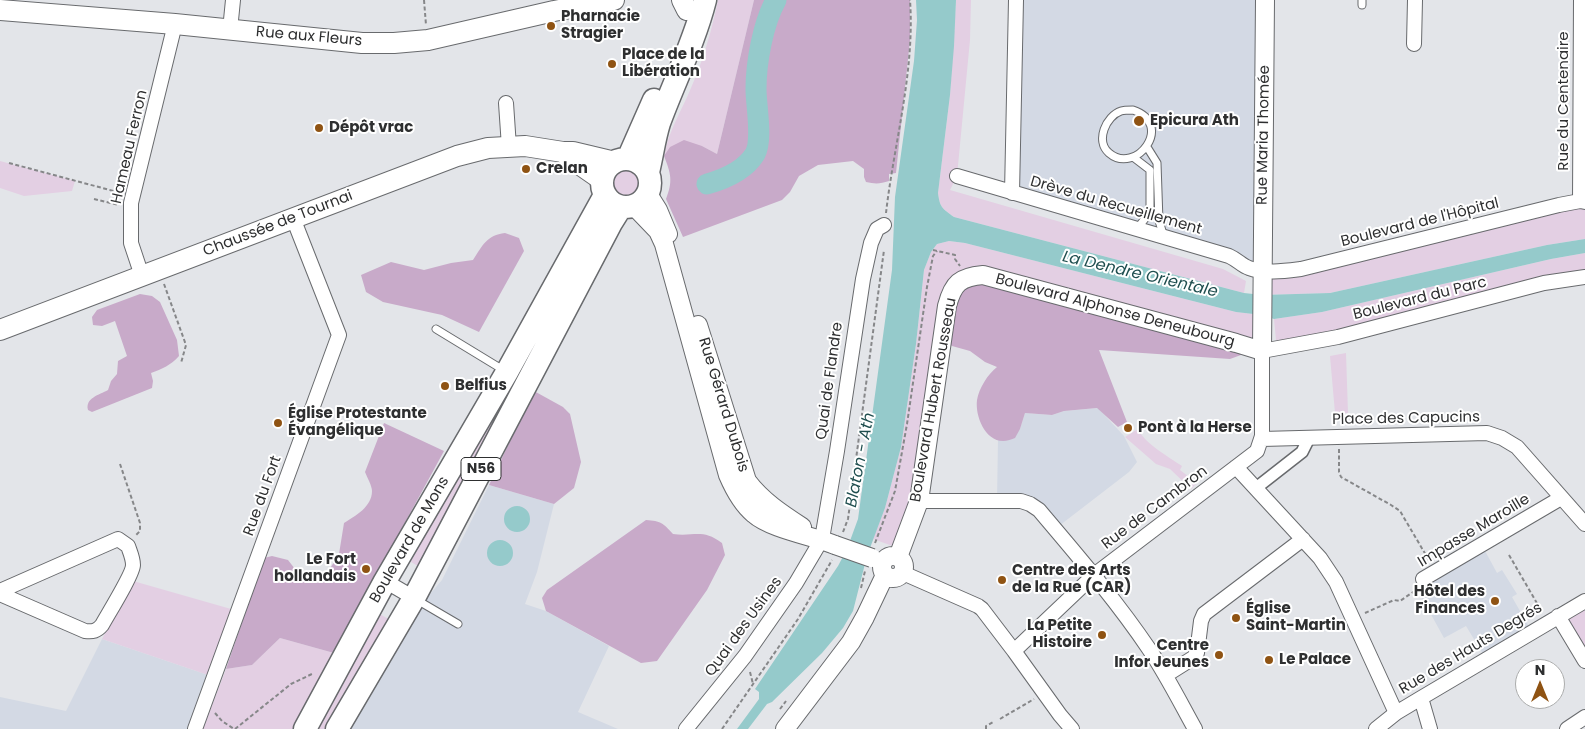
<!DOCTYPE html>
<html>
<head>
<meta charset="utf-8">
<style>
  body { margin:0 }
  #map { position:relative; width:1585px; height:729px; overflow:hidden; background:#e3e5e9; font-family:Poppins,sans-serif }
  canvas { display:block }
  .north { position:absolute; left:1515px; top:659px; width:50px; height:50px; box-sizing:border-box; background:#fff; border:1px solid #abacac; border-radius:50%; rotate:0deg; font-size:14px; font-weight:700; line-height:20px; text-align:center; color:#2e2f30 }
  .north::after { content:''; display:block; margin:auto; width:18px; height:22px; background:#8f5313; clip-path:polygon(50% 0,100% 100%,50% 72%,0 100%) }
</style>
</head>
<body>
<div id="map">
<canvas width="1585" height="729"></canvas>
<div class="north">N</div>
</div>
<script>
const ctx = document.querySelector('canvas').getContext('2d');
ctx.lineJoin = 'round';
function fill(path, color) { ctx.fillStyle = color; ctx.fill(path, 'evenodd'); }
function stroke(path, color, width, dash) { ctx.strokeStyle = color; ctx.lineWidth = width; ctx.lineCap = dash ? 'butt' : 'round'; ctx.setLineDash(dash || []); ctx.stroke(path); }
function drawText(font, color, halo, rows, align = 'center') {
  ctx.font = font + ' Poppins,sans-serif'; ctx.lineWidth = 4; ctx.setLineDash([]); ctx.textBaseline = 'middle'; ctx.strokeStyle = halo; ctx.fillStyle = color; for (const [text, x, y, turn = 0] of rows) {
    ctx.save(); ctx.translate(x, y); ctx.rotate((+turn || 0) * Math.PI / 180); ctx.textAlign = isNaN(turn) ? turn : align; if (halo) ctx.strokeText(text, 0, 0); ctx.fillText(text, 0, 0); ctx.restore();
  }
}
fill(new Path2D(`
  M1016,0H1265L1263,271L1012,193Z
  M1098,408L1124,436L1137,462L1129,472L1055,529L1039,510L997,501L998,439L1003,441L1020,429L1025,413L1052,415L1064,411Z
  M489,485L554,504L537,572L525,604L546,611L609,646L578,712L618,729H349L413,614L442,580Z
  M1484,549L1497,573L1502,570L1517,594L1512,597L1532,632L1486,659L1466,626L1444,638L1417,589L1423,579Z
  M102,639L214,677L195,729H0V697L66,711Z`), '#d3d9e4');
fill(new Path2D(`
  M718,0H754L717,154L702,146L664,156C668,132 682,110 691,88C703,60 712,30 718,0Z
  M956,0H971L970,40L957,176L950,190L1223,269L1246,281L1244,293L954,217C942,208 940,208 938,193L950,95Z
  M0,161L75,181L72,191L24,196L0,188Z
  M609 183a17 17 0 1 1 34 0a17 17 0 1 1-34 0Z
  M1585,202V239L1547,245L1330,293L1262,295L1263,271Z
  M600,212L423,569L411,562L425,532Z
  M949,241L965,243L1236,312L1262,315V349L958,283L901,549L873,539L885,508L901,447L916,344L924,270L931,252L937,244Z
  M1585,253V273L1282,344L1276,340L1274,319L1322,312L1551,259Z
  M1346,353L1348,413H1335L1330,356Z
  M1138,429C1144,443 1169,457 1182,466L1180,470L1197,483L1191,489L1170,469L1156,464L1125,437Z
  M133,581L238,611L214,677L102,639Z
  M1585,600V661L1558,616Z
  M374,611L394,622L331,729H311Z
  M280,638L334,653L293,729H203L226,669L252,665Z`), '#e3cfe3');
fill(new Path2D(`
  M754,0H910V40L896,173L889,174V181C880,184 875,184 866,182L864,177V169L853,161L818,165L799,176L790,192L782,200L683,237L666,199C673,181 671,174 664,156L670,147L684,140L702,146L717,154Z
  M505,233L519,238L524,251L479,332L442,315L383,302L366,292L361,275L391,262L424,270L451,263L473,260C482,246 487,235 505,233Z
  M968,276L1243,350L1241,355L1230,359L1099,350L1127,422L1118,427L1097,408L1064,411L1052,415L1025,413L1020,429L1015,438C1012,439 1007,441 1003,441C985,441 975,416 977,400C979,388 988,374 997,367L985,362L970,351L952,346L942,337L947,306Z
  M140,294L152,296L160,302L177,340L179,356C171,365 162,369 151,373L153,381L152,388L92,412L88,410C85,398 99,395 108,390L111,381L117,374L118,361L127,356L115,321L102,326L93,325L92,317L97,310Z
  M534,391L563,407L570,414L581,462L574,488L554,504L489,485Z
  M384,423L444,451L334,653L280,638L252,665L226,669L264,558L272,556L288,560L295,569L303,577L326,575L339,554L344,523C355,516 372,507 372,491C372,486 367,477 365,472Z
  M646,520C661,521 663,523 673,534C694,537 702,528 722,543L725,555L707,590L657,661L641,663L546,611L542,598L547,590Z`), '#c8aac9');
fill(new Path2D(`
  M916,0H956L954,46L950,95L938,193C940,208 942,208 954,217L1244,293L1262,295L1330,293L1547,245L1585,239V253L1551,259L1322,312L1274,319L1262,315L1236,312L965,243L949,241L937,244L931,252L924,270L916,344L901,447L885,508L867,556L853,611L843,628L822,653L772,702L767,704L748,729H737L759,699V692L755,689L838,566L847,549L858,519L892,270L895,197L914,61L917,20Z
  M504 519a13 13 0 1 1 26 0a13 13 0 1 1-26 0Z
  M487 553a13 13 0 1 1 26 0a13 13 0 1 1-26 0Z`), '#95cacb');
stroke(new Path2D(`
  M707,184C725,179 745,170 755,154C763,140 756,106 756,89C756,63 763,23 776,0`), '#95cacb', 21);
const service = new Path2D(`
  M1362,5V0
  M1133,110C1175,124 1136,176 1109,153C1095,141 1106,116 1121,111C1124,110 1129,110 1133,110Z
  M1147,147L1157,163L1159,221L1164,237
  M1133,157L1150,170V212L1137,229
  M436,329L505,371
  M417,600L458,624`);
const pedestrian = new Path2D(`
  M1256,488L1302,452L1309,438`);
const minor = new Path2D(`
  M230,30L233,0
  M1414,44L1415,0
  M506,103L509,147
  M957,176L1229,256C1238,260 1242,266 1249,268C1264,274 1285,271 1301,269L1559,205L1580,201L1585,202
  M1012,193L1016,0
  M1580,201L1581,0
  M142,276L131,243V203L175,24
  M1262,439L1487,433L1502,438L1517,447L1585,524
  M1236,467L1320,558L1336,582L1396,713
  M919,501H1021L1030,504L1039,510C1077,555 1116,600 1149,649C1166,674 1180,702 1195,729
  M903,573L978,606L982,609L1014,651L1060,715L1072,729
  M1423,579L1561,498
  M385,581L414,598
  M0,591L118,539L128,546C130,552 133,558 133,565C133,574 108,614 102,625C97,631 93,632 85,631L0,594
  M1558,616L1585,661
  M1014,651L1094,575L1257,451L1262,436V351L1338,337L1544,283L1585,277
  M1166,675L1193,658L1197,653L1201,621L1204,614L1303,539
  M1421,698L1430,729
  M195,729L339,335L293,218
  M686,729L745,656L796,583L822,539L837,451L863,279L871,243L877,229L884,225
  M1376,729L1396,713L1421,698L1585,601
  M1567,729L1585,717`);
const tertiary = new Path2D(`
  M648,194L658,210L668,234
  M634,206L658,231L664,244L728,475C734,489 742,504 754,514C771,529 813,536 835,545
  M698,325L747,481C762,501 782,514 802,527
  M882 567a11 11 0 1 1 22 0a11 11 0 1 1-22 0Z
  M898,557L919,501L947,306C953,283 960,277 983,275L1236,343L1262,351L1265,0
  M785,729L851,642L865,617L885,575`);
const secondary = new Path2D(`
  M682,0L687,10
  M0,10L175,24L362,43H394L428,40L554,11L614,0
  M566,155L602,180
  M0,330L457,156L488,148L525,146L563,152H573L615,162`);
const primary = new Path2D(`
  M602 183a24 24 0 1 1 48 0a24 24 0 1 1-48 0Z
  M628,159L654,100
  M648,172C652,156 654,139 659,123C674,82 694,43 705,0
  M305,729L385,581L507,372L605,195
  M337,729L414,598L611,223L621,207`);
stroke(service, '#686a6d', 9);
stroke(pedestrian, '#686a6d', 14);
stroke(minor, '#686a6d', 16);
stroke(tertiary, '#686a6d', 20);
stroke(secondary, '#686a6d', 22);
stroke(primary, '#686a6d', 25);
stroke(new Path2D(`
  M424,0L426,25
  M9,163L121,193
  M94,199L119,205
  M886,213C894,143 915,72 910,0
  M933,250L955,255V259L960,266
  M164,284L186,345L181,363
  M1339,449V472L1341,477L1391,505L1400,511L1430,562
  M120,464L140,523V531L135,536
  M843,532L848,519L884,250
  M875,543L895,491L907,424L927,287L933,256L937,251
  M1509,555L1538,605
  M861,588L865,571
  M1365,613L1394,600L1400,601L1416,590
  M750,672L753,684
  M780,709L786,701
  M215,713L222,721L234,729
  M1000,719L1034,699
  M235,729L291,684L314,673
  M722,729L798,619L832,560
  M986,729V726L993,722`), '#868789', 2, [4, 2.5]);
stroke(service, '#fff', 7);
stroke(pedestrian, '#fff', 11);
stroke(minor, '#fff', 14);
stroke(tertiary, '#fff', 18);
stroke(secondary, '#fff', 20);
stroke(primary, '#fff', 22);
const tertiaryBridge = new Path2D(`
  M835,545L872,558`);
stroke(tertiaryBridge, '#686a6d', 20, []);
stroke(tertiaryBridge, '#fff', 18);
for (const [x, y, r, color] of [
  [551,26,5,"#8f5313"],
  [612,64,5,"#8f5313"],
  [1139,121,6,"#8f5313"],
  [319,128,5,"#8f5313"],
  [526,169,5,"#8f5313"],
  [445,386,5,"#8f5313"],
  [278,423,5,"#8f5313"],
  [1128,428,5,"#8f5313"],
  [366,569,5,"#8f5313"],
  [1002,580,5,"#8f5313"],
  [1495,601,5,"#8f5313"],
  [1236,618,5,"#8f5313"],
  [1102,635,5,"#8f5313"],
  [1219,655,5,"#8f5313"],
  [1269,660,5,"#8f5313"]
]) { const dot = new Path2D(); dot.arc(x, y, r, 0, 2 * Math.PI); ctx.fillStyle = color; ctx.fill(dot); stroke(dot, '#fff', 2); }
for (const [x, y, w] of [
  [481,469,40]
]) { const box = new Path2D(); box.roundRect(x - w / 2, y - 11.5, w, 23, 4); ctx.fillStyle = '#fff'; ctx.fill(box); stroke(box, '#2e2f30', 1); }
drawText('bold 14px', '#2e2f30', null, [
  ["N56",481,469]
]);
drawText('bold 15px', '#2e2f30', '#fff', [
  ["Pharnacie",561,17],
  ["Stragier",561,34],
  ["Place de la",622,55],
  ["Libération",622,72],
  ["Epicura Ath",1150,121],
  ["Dépôt vrac",329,128],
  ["Crelan",536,169],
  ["Belfius",455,386],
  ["Église Protestante",288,414],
  ["Évangélique",288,431],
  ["Pont à la Herse",1138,428],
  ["Le Fort",356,560,"right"],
  ["hollandais",356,577,"right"],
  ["Centre des Arts",1012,571],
  ["de la Rue (CAR)",1012,588],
  ["Hôtel des",1485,592,"right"],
  ["Finances",1485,609,"right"],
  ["Église",1246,609],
  ["Saint-Martin",1246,626],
  ["La Petite",1092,626,"right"],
  ["Histoire",1092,643,"right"],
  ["Centre",1209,646,"right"],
  ["Infor Jeunes",1209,663,"right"],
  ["Le Palace",1279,660]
], 'left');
drawText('15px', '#2e2f30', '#fff', [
  ["Rue aux Fleurs",309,37,5],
  ["Rue du Centenaire",1564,101,-90],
  ["Rue Maria Thomée",1264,135,-89],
  ["Hameau Ferron",130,147,-77],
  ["Drève du Recueillement",1116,206,16],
  ["Boulevard de l'Hôpital",1420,223,-14],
  ["Chaussée de Tournai",278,224,-21],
  ["Boulevard du Parc",1420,299,-14],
  ["Boulevard Alphonse Deneubourg",1115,311,15],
  ["Quai de Flandre",830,381,-82],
  ["Boulevard Hubert Rousseau",934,400,-80],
  ["Rue Gérard Dubois",723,405,73],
  ["Place des Capucins",1406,419,-1],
  ["Rue du Fort",263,496,-70],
  ["Rue de Cambron",1155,508,-37],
  ["Impasse Maroille",1474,531,-31],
  ["Boulevard de Mons",410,540,-60],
  ["Quai des Usines",744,627,-54],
  ["Rue des Hauts Degrés",1471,649,-31]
]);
drawText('italic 16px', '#1f4e4f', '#fff', [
  ["La Dendre Orientale",1140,275,13],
  ["Blaton - Ath",861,460,-79]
]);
</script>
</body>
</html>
